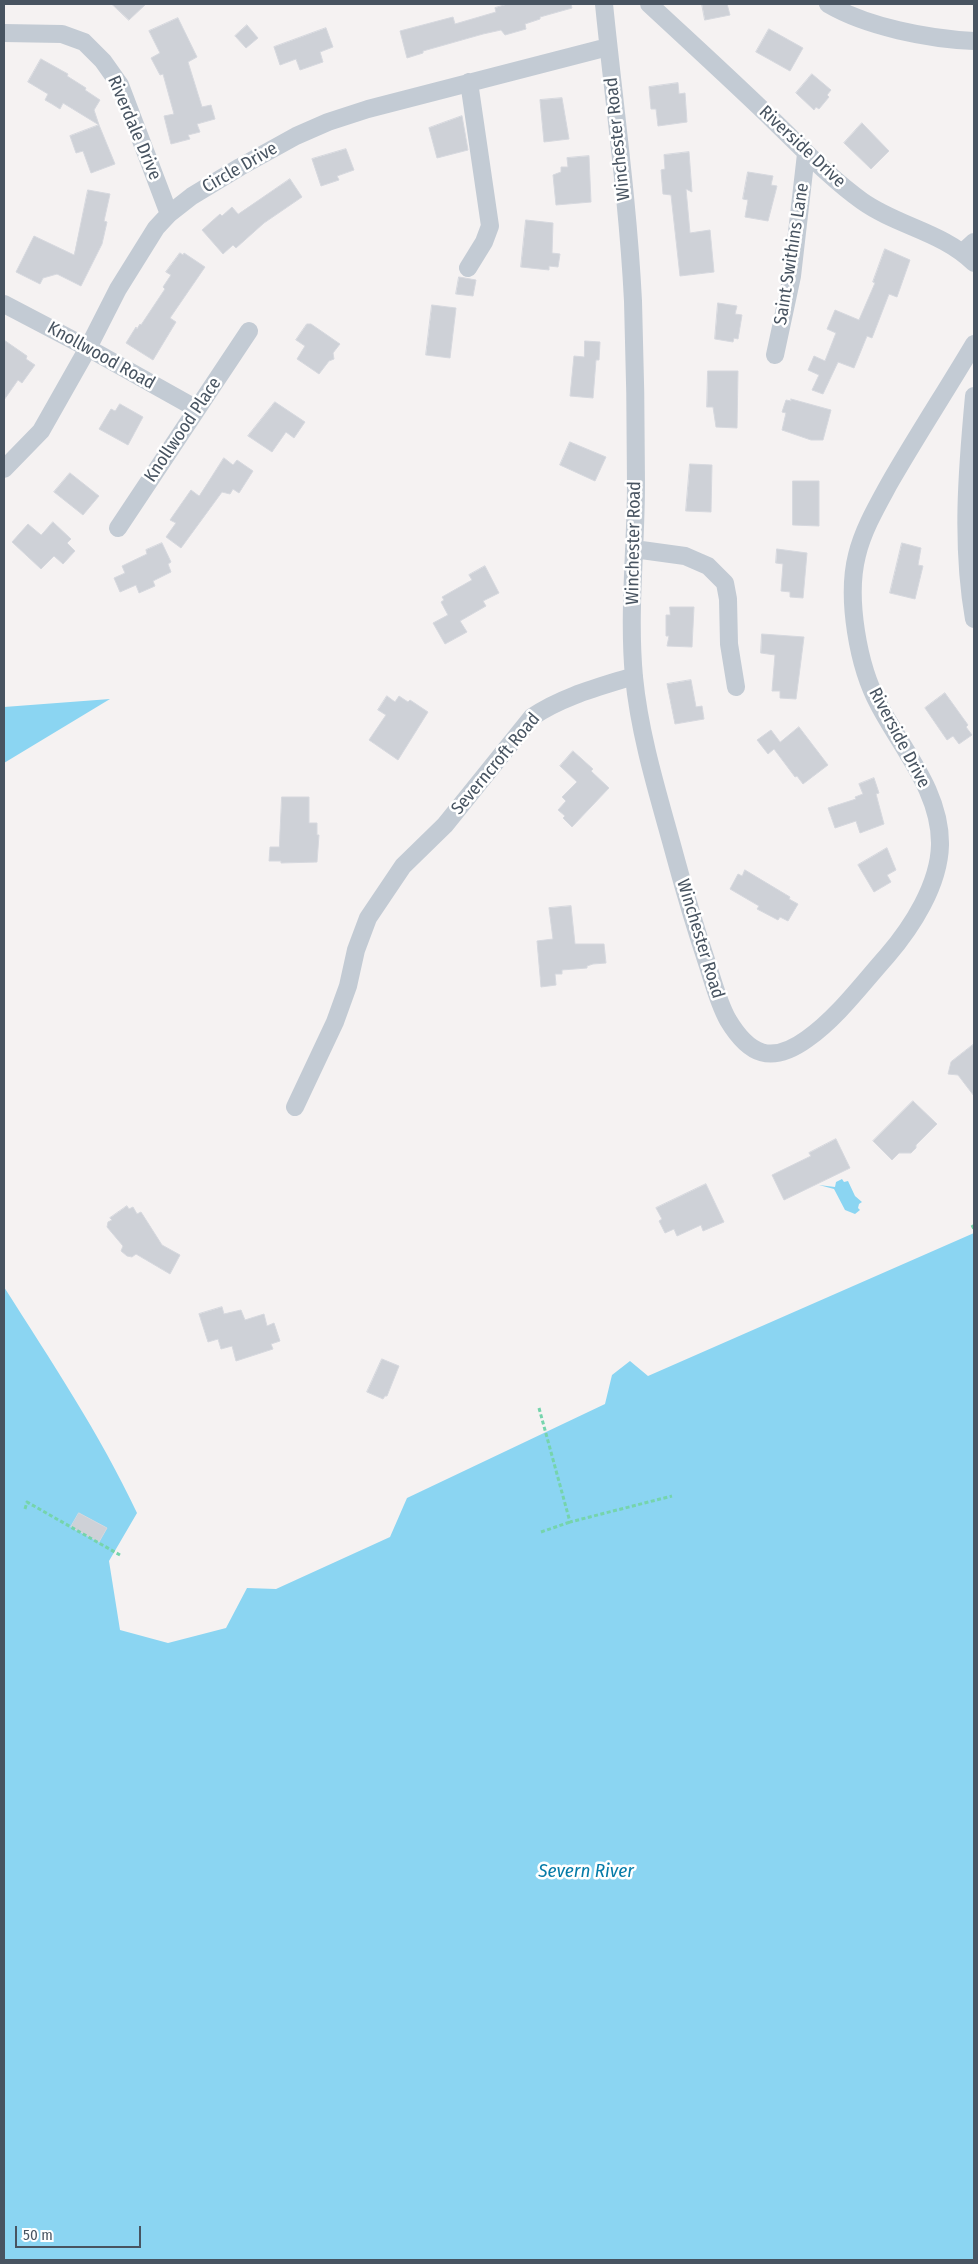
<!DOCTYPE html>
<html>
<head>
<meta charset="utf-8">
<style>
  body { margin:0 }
  #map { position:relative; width:978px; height:2264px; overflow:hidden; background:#f5f2f2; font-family:"Fira Sans Condensed",sans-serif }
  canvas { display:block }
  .frame { position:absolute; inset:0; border:5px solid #485461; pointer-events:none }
  .scale { position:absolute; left:15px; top:2226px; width:126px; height:22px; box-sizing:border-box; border:2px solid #485461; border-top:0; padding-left:6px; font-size:15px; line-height:18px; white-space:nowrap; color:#485461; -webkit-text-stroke:4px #fff; paint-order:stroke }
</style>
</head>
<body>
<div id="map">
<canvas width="978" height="2264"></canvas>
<div class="frame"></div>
<div class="scale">50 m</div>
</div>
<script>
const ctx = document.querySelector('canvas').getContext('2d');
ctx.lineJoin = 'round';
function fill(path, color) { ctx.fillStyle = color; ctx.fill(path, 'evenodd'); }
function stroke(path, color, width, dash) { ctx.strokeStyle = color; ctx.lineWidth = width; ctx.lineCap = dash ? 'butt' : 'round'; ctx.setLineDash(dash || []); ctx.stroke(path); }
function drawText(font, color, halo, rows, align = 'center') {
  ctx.font = font + ' "Fira Sans Condensed",sans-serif'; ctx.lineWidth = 5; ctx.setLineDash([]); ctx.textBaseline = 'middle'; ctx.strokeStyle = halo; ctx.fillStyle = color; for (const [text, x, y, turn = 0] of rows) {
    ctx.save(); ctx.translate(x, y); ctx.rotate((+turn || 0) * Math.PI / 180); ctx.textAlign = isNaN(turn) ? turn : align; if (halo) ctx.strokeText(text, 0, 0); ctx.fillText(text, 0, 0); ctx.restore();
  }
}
fill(new Path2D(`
  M110,699L4,763V707Z
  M842,1179L844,1182L848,1181L855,1196L862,1202L859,1204L858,1208L860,1210L855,1214L845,1210L834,1189L819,1185L835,1187L836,1182Z
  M974,1233V2260H4V1287C51,1361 100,1434 137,1513L109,1561L120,1630L168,1643L226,1628L247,1588L276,1589L390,1537L407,1498L605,1404L612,1375L630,1361L648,1376Z`), '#8bd5f2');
const building = new Path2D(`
  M112,4H146L129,20Z
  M508,4H571L572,8L540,17V19L525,24L526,29L505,35L501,30L483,34L423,51V53L407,58L400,31L453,17L455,24L496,12L495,8Z
  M702,4H727L730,15L705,20Z
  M178,18L197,57L188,62L202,107L211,105L215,119L197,124L200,132L188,135L190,139L171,144L164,116L174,114L163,74L160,75L151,58L160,53L149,31Z
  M247,25L258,38L246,48L235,36Z
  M326,28L333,47L320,52L323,62L300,70L296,59L280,65L274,47Z
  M769,29L803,48L790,71L756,52Z
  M41,59L68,74L67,76L86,88L85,90L100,100L94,110L99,125L63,103L60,109L52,104L45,100L48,94L28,82Z
  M812,74L831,90L827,95L829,97L819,109L816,107L814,110L796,93Z
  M678,83L679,94L685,93L687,122L658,126L656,109H651L649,87Z
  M562,98L569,139L544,142L540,100Z
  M462,116L468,150L437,158L429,128Z
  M862,123L889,151L871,169L844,143Z
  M99,125L115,164L91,173L83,151L76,153L70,136Z
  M346,149L354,170L337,176L339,180L321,186L312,159Z
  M689,152L692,192L686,189L690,233L710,230L714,272L680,276L671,195L663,194L661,170L665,169L664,155Z
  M589,156L591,202L556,205L553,175L561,172V167H568L567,158Z
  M748,172L773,176L771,185L777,186L768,221L745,217L748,200L743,199Z
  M290,179L302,197L264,223L236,248L233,245L223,254L202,230L220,214L222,216L232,207L238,214Z
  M88,190L110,194L104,221L107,222L102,244L81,286L57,274L43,278L40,284L16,272L34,236L74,255Z
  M526,220L553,223L552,253L560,254L558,267L549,266V270L521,267Z
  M885,249L910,260L897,297L889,294L872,338L867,336L854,368L838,362L823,394L812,390L819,375L808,370L814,356L825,361L836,333L827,329L835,310L859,320L875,283L873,282Z
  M180,253L183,255L184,253L205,267L170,318L176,322L153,360L126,343L136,327L137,329L140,324L141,325L165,289L163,287L171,275L166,272Z
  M459,277L476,280L473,296L456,294Z
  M718,303L737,306L735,314L742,315L738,339L734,338L733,342L715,339Z
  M432,305L456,308L450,358L426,355Z
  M307,324H311L340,344L333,353L334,359L329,361L319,374L297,359L305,346L296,340Z
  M4,340L27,356L26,359L35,365L22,383L18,380L4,400Z
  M585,341L600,342L599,360H596L593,398L570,396L574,356L584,357Z
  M708,371H738L737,428L716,427L713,407H707Z
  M791,399L831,410L823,440H811L782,430L786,413L782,412L786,400L791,401Z
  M275,402L305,422L294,438L286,432L272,452L248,436Z
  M120,404L143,417L128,445L99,429L111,409L115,411Z
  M570,442L606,457L595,481L560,465Z
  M224,458L233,465L237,460L253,471L239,493L233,489L230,494L222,492L181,548L166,537L176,523L170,520L191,490L199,496Z
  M690,464L712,465L711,512L686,511Z
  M70,473L99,496L83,515L54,492Z
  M793,481H819V526L793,525Z
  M53,522L71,539L67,543L75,551L63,564L54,556L41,569L12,542L28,524L41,535Z
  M162,543L171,562L168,564L171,572L153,581L155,586L139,593L136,585L120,592L114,578L125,573L122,566L147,554L146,550Z
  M902,543L921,548L918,565L923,566L915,599L890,593Z
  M777,549L807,553L803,598L790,597V592L781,591L783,564L776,563Z
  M485,566L499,593L483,601L486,606L460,621L467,632L445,644L433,623L448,615L441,602L444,600L442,597L472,580L469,575Z
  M670,607H694L692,647L667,646L669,636H666V615H670Z
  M762,634L804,637L796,699L780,698V691H772L775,655L761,653Z
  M691,680L696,707L702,706L704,719L675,724L667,684Z
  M945,693L968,725L966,727L972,735L959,744L953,736L947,740L925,708Z
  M387,696L395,702L399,696L408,702L410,700L428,712L398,760L369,740L386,715L378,710Z
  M799,727L828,765L803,784L797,776L795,777L774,749L768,754L757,740L771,730L780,742Z
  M573,751L593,769L591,771L609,788L572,827L563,818L565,816L558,810L566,801L562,797L577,782L560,766Z
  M874,778L879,793L876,794L884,824L860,833L856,821L835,828L828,808L856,799L855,797L863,794L859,784Z
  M282,797H309V823H317V835H319L317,862L281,863V861H269L270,847H279Z
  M887,848L896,870L887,875L891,882L874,892L858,865Z
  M745,870L790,897L789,899L798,904L788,921L780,917L778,920L757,909L759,906L730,889L738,874L742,876Z
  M571,906L575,944H604L606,963L593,964L587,966V968L562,970V974H555L556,985L541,987L537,941L553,939L549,908Z
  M974,1044V1096L958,1075L948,1074L951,1062Z
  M913,1101L937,1124L916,1145V1148L911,1153H899L892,1160L873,1141Z
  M836,1139L850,1168L784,1200L772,1175L811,1156L809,1153Z
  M706,1184L724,1222L703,1231L701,1225L677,1236L674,1229L665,1233L659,1221L662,1219L656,1208Z
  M127,1206L129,1209L133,1207L137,1214L141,1212L162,1245L180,1255L170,1274L136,1254L132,1257L127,1256L121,1251L123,1246L107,1227L108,1222L112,1220L110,1218Z
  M222,1307L224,1314L241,1310L245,1320L264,1314L267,1326L274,1323L280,1341L271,1344L273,1349L236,1361L232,1346L221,1349L218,1339L208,1342L199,1314Z
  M382,1359L399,1366L387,1396H385L383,1399L367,1392Z
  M79,1513L107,1528L99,1542L71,1527Z`);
fill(building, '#ced1d7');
stroke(building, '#d6d8de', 1);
stroke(new Path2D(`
  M972,1225L974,1229
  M539,1408L570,1522L672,1496
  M25,1509L27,1502L120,1555
  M541,1532L570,1522`), '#75d4ac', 3, [4, 2.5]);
stroke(new Path2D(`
  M604,4C614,103 628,202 633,301C635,362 636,424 636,484C636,548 628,613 634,677C640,738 659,797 675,856C685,893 696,930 708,966C714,985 719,1004 728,1020C749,1055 771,1065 807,1039C837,1018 862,984 887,956C912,927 939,885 940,845C941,792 902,749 879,705C858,666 846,598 857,555C863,530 877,506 889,484C916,437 946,391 974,344
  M649,4C692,44 735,83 777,124C804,150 831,179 862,201C897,226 943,232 974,263
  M828,4C867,27 929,39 974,41
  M4,33L62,34L84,42L103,61L120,85L169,214
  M963,252L974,242
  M468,268L484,242L490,226L469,82
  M4,304L88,348L197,409
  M775,355L792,276L806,154
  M974,396C967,471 961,545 974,619
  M4,469L41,431L88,348L118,289L156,228L169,214L192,196L240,167L296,136L328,122L368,109L608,47
  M118,528L249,331
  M634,549L685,556L708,566L725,583L728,599L729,644L736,687
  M295,1107L335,1022L348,986L356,950L368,918L403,866L445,825L532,717C563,696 599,687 634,676`), '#c3cbd4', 18);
drawText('18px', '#485461', '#fff', [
  ["Riverdale Drive",134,128,67],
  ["Winchester Road",618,139,-96],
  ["Riverside Drive",802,147,43],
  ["Circle Drive",240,168,-30],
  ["Saint Swithins Lane",792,254,-81],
  ["Knollwood Road",101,356,29],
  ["Knollwood Place",183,430,-56],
  ["Winchester Road",634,543,-89],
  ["Riverside Drive",899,738,62],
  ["Severncroft Road",496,764,-50],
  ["Winchester Road",700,939,73]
]);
drawText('italic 19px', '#057ba8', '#fff', [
  ["Severn River",586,1872]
]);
</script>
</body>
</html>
